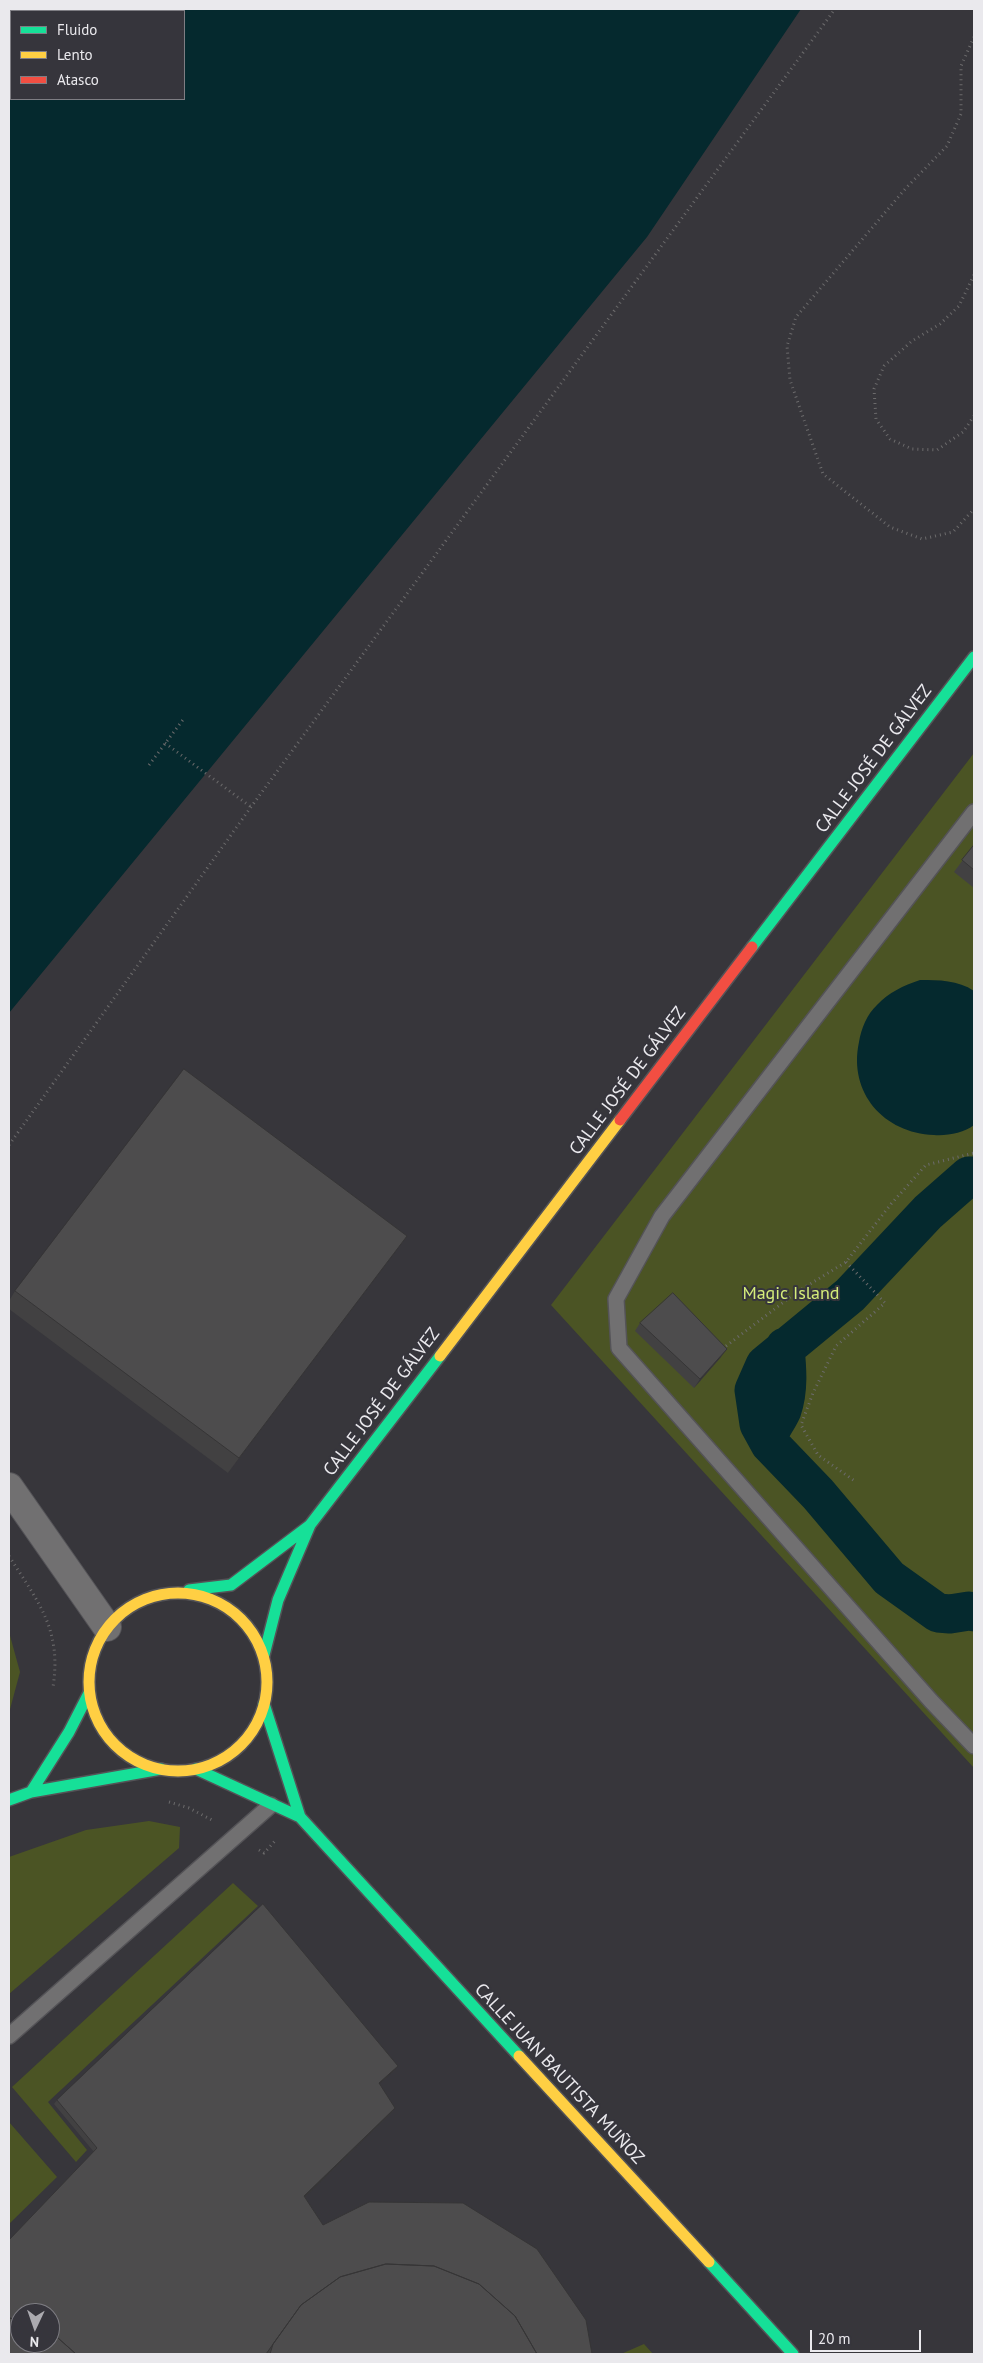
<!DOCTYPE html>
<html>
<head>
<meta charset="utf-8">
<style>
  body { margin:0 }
  #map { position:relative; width:983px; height:2363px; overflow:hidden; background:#37363b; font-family:"PT Sans",sans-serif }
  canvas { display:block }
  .frame { position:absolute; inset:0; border:10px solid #eae9ed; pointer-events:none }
  .legend { position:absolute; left:10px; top:10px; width:175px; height:90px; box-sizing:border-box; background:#36353c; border:1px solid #7e7d83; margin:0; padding:6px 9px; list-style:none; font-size:15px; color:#eae9ed }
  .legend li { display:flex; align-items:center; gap:10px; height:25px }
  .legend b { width:25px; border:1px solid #7e7d83 }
  .north { position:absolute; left:10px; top:2303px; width:50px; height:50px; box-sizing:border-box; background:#36353c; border:1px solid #7e7d83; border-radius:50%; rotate:183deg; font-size:14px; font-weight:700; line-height:20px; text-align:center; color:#eae9ed }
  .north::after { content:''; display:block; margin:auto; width:18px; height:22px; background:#abaaaf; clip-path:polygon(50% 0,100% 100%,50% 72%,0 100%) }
  .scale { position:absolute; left:810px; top:2330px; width:111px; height:22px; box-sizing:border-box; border:2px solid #eae9ed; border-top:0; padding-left:6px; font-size:15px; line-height:18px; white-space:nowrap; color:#eae9ed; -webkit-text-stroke:4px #36353c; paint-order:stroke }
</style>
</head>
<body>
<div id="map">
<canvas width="983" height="2363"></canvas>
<div class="frame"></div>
<ul class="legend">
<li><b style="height:6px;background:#16e098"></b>Fluido</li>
<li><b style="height:6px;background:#ffcf43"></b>Lento</li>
<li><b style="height:6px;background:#f24e42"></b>Atasco</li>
</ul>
<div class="north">N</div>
<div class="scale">20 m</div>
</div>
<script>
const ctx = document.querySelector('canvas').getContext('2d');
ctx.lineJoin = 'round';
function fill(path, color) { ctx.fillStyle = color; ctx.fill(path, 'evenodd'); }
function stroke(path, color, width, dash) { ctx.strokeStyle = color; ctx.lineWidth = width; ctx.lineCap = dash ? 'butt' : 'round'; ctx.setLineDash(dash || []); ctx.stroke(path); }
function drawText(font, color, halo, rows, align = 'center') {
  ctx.font = font + ' "PT Sans",sans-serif'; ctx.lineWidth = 4; ctx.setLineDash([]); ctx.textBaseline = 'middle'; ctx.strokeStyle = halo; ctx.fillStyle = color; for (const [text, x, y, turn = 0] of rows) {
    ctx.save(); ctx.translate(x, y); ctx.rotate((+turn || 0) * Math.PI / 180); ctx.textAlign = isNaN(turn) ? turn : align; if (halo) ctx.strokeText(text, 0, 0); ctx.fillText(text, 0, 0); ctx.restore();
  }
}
fill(new Path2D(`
  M974,753V1768L551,1305Z
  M9,1632L20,1672L9,1713Z
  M149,1821L180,1827L179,1848L9,1994V1857L86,1830Z
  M233,1883L258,1906L48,2102L87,2150L76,2162L12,2087Z
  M9,2122L57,2177L9,2224Z
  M644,2344L653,2354H621Z`), '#4b5424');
fill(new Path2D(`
  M9,9H801L647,237L9,1013ZM11,11H184V99H11Z
  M920,980C939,980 958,980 974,991V1125C964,1133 947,1136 934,1135C884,1133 848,1093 859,1042C861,1029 867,1014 877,1005C889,992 903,986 920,980Z`), '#05292e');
stroke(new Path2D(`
  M974,1176H969L928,1212L850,1295L765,1365L754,1390L759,1424L770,1444L818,1494L889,1578L938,1613L950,1614L969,1611L974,1612
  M767,1438C771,1428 778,1419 782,1410C789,1390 787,1368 785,1347`), '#05292e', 39);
const lane = new Path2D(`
  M974,812L662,1216L616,1299L619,1348L931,1701L974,1746
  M9,2036L271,1805`);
const street = new Path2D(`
  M9,1487L107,1627`);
const fast = new Path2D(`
  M752,947L974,657
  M189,1590L231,1585L309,1526
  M264,1655L278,1600L310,1525L440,1356
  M264,1704L300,1817L519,2056
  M196,1769L300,1817
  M31,1792L69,1732L89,1693
  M9,1800L31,1792L161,1769
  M709,2262L793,2354`);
const slow = new Path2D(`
  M440,1356L620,1120
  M89 1682a89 89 0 1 1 178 0a89 89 0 1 1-178 0Z
  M519,2056L709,2262`);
const jam = new Path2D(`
  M620,1120L752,947`);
stroke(lane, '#545357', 18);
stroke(street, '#545357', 30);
stroke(fast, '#545357', 14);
stroke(slow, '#545357', 14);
stroke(jam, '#545357', 14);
stroke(new Path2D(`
  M974,37L961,66V114L947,146L906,188L796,317L787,346L790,380L823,474L890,527L922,539L953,532L974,509
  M974,275L959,306L940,324L912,341L884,366L874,389L876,419L890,439L912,449L937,450L963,432L974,416
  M165,743L251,807
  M149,765L185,717
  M9,1145L251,807L835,9
  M846,1262L885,1303L836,1346L813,1393L801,1425L818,1455L856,1482
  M726,1346L797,1292L846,1262L891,1204L926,1165L974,1153
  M9,1556C38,1602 62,1629 53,1687
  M169,1802L189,1808L212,1820
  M259,1850L264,1853L275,1841`), '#6c6b6c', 3, [1, 4]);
stroke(lane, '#717071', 15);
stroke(street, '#717071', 28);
stroke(fast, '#16e098', 11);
stroke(slow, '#ffcf43', 11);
stroke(jam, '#f24e42', 11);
fill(new Path2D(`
  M974,845V888L954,872Z
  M407,1236L228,1473L9,1309V1301L15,1291Z
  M640,1323L721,1357L694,1388L635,1331Z
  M395,2070L379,2084L395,2108L392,2112L305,2197L323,2225L592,2354H9L94,2152L54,2104L57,2100Z`), '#424142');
fill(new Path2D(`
  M407,1236L396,1251L228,1473L239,1458Z
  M727,1349L721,1357L694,1388L700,1379Z
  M398,2066L395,2070L376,2087L379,2083Z
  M395,2108L392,2112L301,2201L304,2196Z`), '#363536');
const building = new Path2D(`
  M974,845V870L962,860Z
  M184,1069L407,1236L239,1458L15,1291Z
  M673,1293L727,1349L700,1379L640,1323Z
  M263,1904L398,2066L379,2083L395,2108L304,2196L323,2225L369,2202L463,2203L537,2249L586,2320L592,2354H537L515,2316L479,2284L434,2266L386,2264L340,2277L301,2305L266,2354H76L58,2338L50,2334V2313H20V2321L15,2319L9,2318V2240L97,2148L57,2100Z
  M386,2264L434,2266L479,2284L515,2316L537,2354H270L273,2344L301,2305L340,2277Z
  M9,2318L15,2319L20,2321V2343H50V2334L58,2338L76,2354H9Z`);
fill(building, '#4d4c4d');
stroke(building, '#363536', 1);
drawText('18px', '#eae9ed', '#36353c', [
  ["CALLE JOSÉ DE GÁLVEZ",874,759,-53],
  ["CALLE JOSÉ DE GÁLVEZ",628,1081,-53],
  ["CALLE JOSÉ DE GÁLVEZ",382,1402,-53],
  ["CALLE JUAN BAUTISTA MUÑOZ",559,2074,47]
]);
drawText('18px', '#d5ed7a', '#36353c', [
  ["Magic Island",791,1294]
]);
</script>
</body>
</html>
